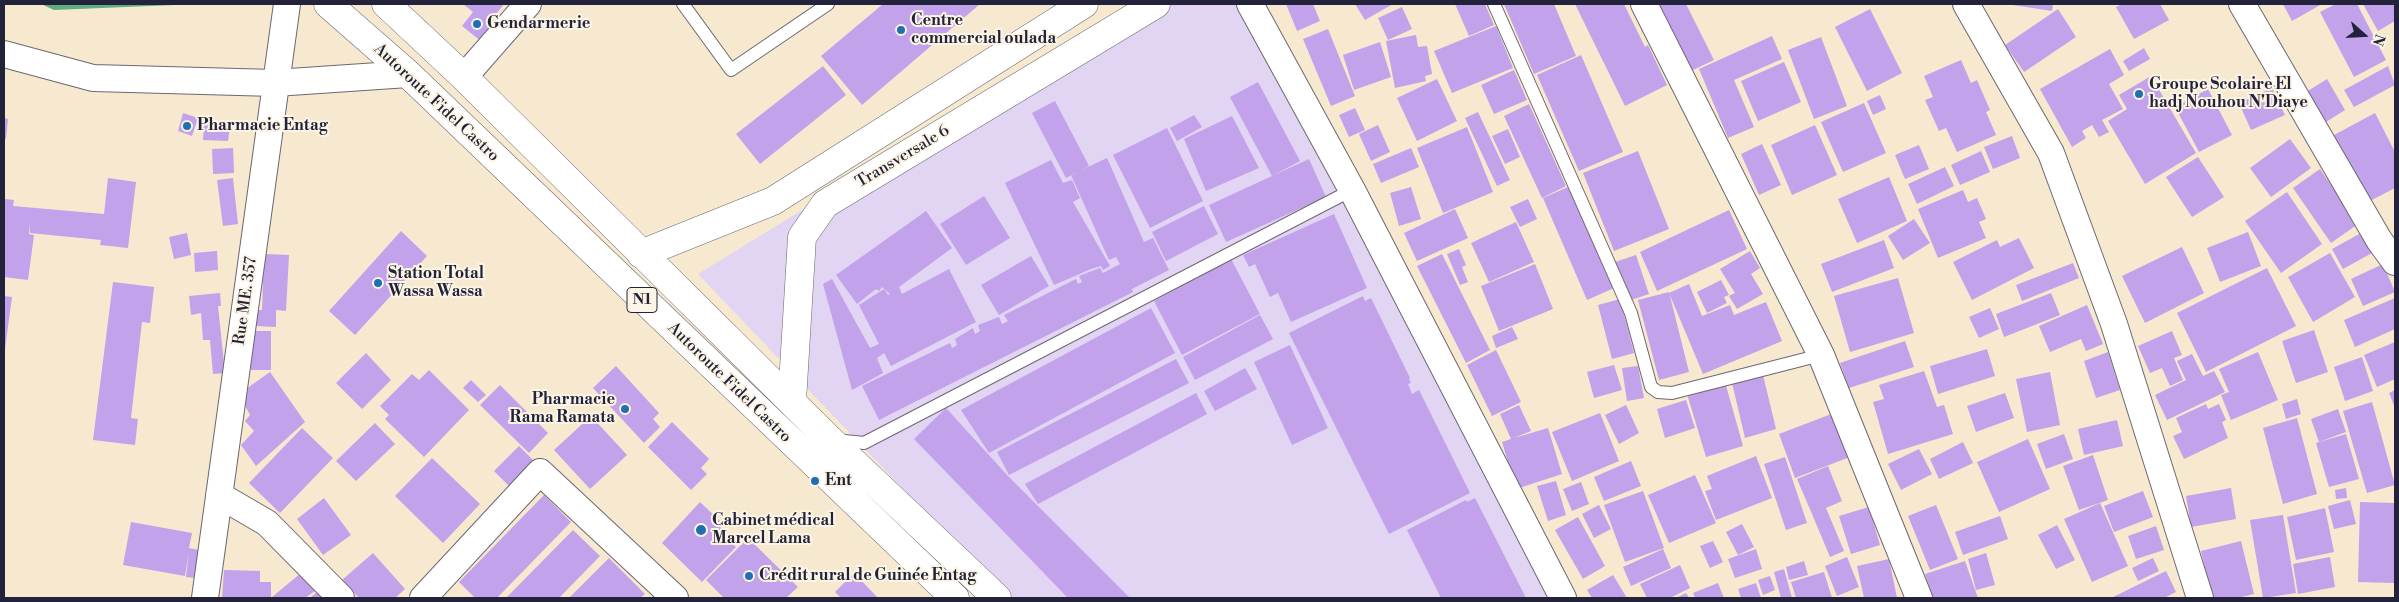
<!DOCTYPE html>
<html>
<head>
<meta charset="utf-8">
<style>
  body { margin:0 }
  #map { position:relative; width:2399px; height:602px; overflow:hidden; background:#f6e9d0; font-family:"Libre Bodoni",serif }
  canvas { display:block }
  .frame { position:absolute; inset:0; border:5px solid #22223b; pointer-events:none }
  .north { position:absolute; left:2339px; top:10px; width:50px; height:50px; -webkit-text-stroke:4px #fcf5e5; paint-order:stroke; rotate:109deg; font-size:14px; font-weight:700; line-height:20px; text-align:center; color:#22223b }
  .north::after { content:''; display:block; margin:auto; width:18px; height:22px; background:#22223b; clip-path:polygon(50% 0,100% 100%,50% 72%,0 100%) }
</style>
</head>
<body>
<div id="map">
<canvas width="2399" height="602"></canvas>
<div class="frame"></div>
<div class="north">N</div>
</div>
<script>
const ctx = document.querySelector('canvas').getContext('2d');
ctx.lineJoin = 'round';
function fill(path, color) { ctx.fillStyle = color; ctx.fill(path, 'evenodd'); }
function stroke(path, color, width, dash) { ctx.strokeStyle = color; ctx.lineWidth = width; ctx.lineCap = dash ? 'butt' : 'round'; ctx.setLineDash(dash || []); ctx.stroke(path); }
function drawText(font, color, halo, rows, align = 'center') {
  ctx.font = font + ' "Libre Bodoni",serif'; ctx.lineWidth = 4; ctx.setLineDash([]); ctx.textBaseline = 'middle'; ctx.strokeStyle = halo; ctx.fillStyle = color; for (const [text, x, y, turn = 0] of rows) {
    ctx.save(); ctx.translate(x, y); ctx.rotate((+turn || 0) * Math.PI / 180); ctx.textAlign = isNaN(turn) ? turn : align; if (halo) ctx.strokeText(text, 0, 0); ctx.fillText(text, 0, 0); ctx.restore();
  }
}
fill(new Path2D(`
  M1149,4H1243L1556,598H1007L698,274L1032,69Z`), '#e2d4f3');
fill(new Path2D(`
  M41,4H198L54,10Z`), '#5db07d');
fill(new Path2D(`
  M463,4H504L489,23L495,27L482,42L462,26L473,12Z
  M883,4H980L862,105L821,56Z
  M1286,4H1313L1320,21L1297,31Z
  M1355,4H1393L1365,20Z
  M1455,4H1485L1494,25L1469,36Z
  M1504,4H1554L1576,56L1534,74Z
  M1575,4H1624L1645,47L1648,45L1667,85L1625,106Z
  M1658,4H1686L1714,60L1691,71Z
  M2006,4H2053L2052,11Z
  M2122,4H2160L2169,20L2134,39L2116,7Z
  M2283,4H2322L2292,21Z
  M2336,4H2357L2386,60L2354,77L2320,12Z
  M2363,4H2395V21L2378,31Z
  M1402,7L1412,29L1388,40L1378,18Z
  M1870,9L1902,73L1867,91L1835,27Z
  M2058,9L2076,37L2024,72L2005,45Z
  M1496,26L1513,68L1452,93L1434,51Z
  M1328,29L1355,96L1331,106L1303,39Z
  M1416,35L1418,47L1427,46L1432,74L1425,76L1426,81L1395,88L1386,41Z
  M1772,36L1782,59L1734,80L1754,127L1728,138L1699,69Z
  M1821,37L1847,106L1814,119L1788,50Z
  M1380,42L1391,77L1354,90L1343,55Z
  M2144,48L2150,59L2129,71L2123,61Z
  M2110,49L2124,75L2109,84L2123,109L2102,120L2109,132L2099,137L2092,125L2082,131L2086,138L2072,147L2040,89Z
  M1581,55L1623,152L1579,171L1537,75Z
  M1961,60L1971,83L1977,80L1990,110L1986,112L1996,135L1957,152L1946,128L1939,131L1925,100L1933,97L1924,76Z
  M1784,62L1801,102L1758,121L1741,81Z
  M823,66L846,95L760,164L736,134Z
  M2388,66L2395,85L2354,107L2344,90Z
  M1514,70L1527,100L1494,114L1481,85Z
  M2151,76L2196,153L2145,184L2108,121L2127,109L2119,95Z
  M1437,79L1457,121L1417,141L1397,98Z
  M2327,79L2345,110L2326,122L2308,91Z
  M1258,82L1300,161L1272,176L1230,97Z
  M2272,88L2285,115L2251,130L2239,103Z
  M2208,89L2232,135L2199,152L2175,107Z
  M1880,95L1886,109L1873,115L1867,101Z
  M1055,101L1089,166L1066,178L1032,113Z
  M1864,103L1886,153L1843,172L1821,122Z
  M1529,104L1566,186L1542,198L1504,116Z
  M1355,108L1365,130L1349,137L1339,115Z
  M1478,112L1510,180L1497,186L1465,118Z
  M183,113L198,118L192,136L178,131Z
  M2375,113L2395,152V188L2368,202L2334,135Z
  M1194,115L1202,127L1177,141L1170,128Z
  M1232,116L1259,168L1206,191L1184,139Z
  M4,118L8,119L6,139L4,138Z
  M204,125L230,127L228,141L203,140Z
  M1378,125L1390,152L1371,161L1359,134Z
  M1815,125L1837,175L1792,195L1771,145Z
  M1467,127L1493,192L1443,213L1417,148Z
  M1167,128L1203,201L1150,228L1113,155Z
  M1508,129L1520,157L1505,164L1492,136Z
  M2012,136L2020,158L1993,169L1984,147Z
  M2290,139L2311,168L2271,197L2250,168Z
  M1762,144L1781,185L1759,195L1741,154Z
  M1919,145L1929,169L1905,179L1895,155Z
  M233,148L234,173L213,174L212,149Z
  M1411,148L1419,167L1381,183L1373,164Z
  M1638,151L1669,229L1614,251L1583,173Z
  M1981,151L1990,172L1960,185L1951,165Z
  M2198,157L2224,197L2192,217L2166,177Z
  M1107,158L1144,242L1153,238L1169,270L1132,289L1133,292L879,420L862,386L950,343L952,348L957,345L955,339L973,328L975,334L980,331L978,325L999,317L1002,324L1008,321L1004,315L1076,279L1078,284L1082,282L1079,276L1100,268L1103,273L1120,264L1116,257L1109,260L1071,175Z
  M1309,159L1326,197L1226,242L1209,205Z
  M1051,160L1063,183L1072,180L1080,198L1073,202L1110,266L1103,270L1101,266L1091,269L1054,285L1005,183Z
  M1945,167L1954,186L1917,204L1908,184Z
  M2320,169L2358,224L2331,243L2293,188Z
  M1889,177L1907,221L1857,243L1838,199Z
  M108,178L136,182L128,248L100,245L101,240L30,233V223L29,234L34,235L28,280L4,277V199L14,200L13,206L104,214Z
  M233,178L238,224L223,226L217,180Z
  M1570,186L1614,288L1587,300L1543,198Z
  M1411,187L1421,219L1399,226L1390,193Z
  M1963,190L1968,202L1977,198L1986,219L1979,222L1986,238L1938,258L1918,209Z
  M2287,192L2322,244L2281,273L2245,221Z
  M984,196L1010,238L966,265L940,224Z
  M1528,199L1537,219L1520,227L1510,207Z
  M1204,206L1218,234L1166,261L1152,232Z
  M1455,209L1468,238L1417,261L1404,233Z
  M1729,210L1747,249L1657,291L1640,252Z
  M926,211L952,248L899,287L902,294L949,269L976,322L891,366L884,353L877,358L883,373L852,390L823,284L832,279L870,348L879,344L859,305L884,289L888,295L890,294L882,287L879,291L876,289L857,304L836,275Z
  M1334,214L1367,288L1291,322L1278,293L1270,297L1255,264L1249,267L1243,255Z
  M1914,219L1930,243L1903,260L1888,236Z
  M1516,222L1534,262L1489,282L1471,243Z
  M401,231L427,256L355,335L329,311Z
  M2248,232L2261,266L2220,282L2207,248Z
  M187,233L191,255L174,259L169,237Z
  M2361,233L2372,253L2343,269L2332,249Z
  M2019,238L2034,268L1972,300L1953,262L1997,240L2000,247Z
  M1884,240L1894,268L1832,292L1821,264Z
  M2182,247L2204,293L2145,323L2122,276Z
  M1459,249L1466,265L1462,267L1468,282L1460,285L1447,254Z
  M217,251L218,270L195,272L194,253Z
  M1750,251L1760,268L1751,274L1763,294L1737,309L1729,296L1735,293L1720,269Z
  M2330,253L2355,297L2313,322L2288,277Z
  M264,254L289,255L286,311L276,310V327L254,326V310H262Z
  M1442,254L1490,350L1466,363L1417,266Z
  M1636,255L1649,294L1628,301L1615,262Z
  M1031,256L1049,286L999,315L981,285Z
  M1231,259L1260,314L1182,355L1154,301Z
  M2073,263L2079,278L2022,301L2016,285Z
  M1535,264L1553,309L1499,331L1481,286Z
  M2383,264L2395,292L2363,306L2351,279Z
  M2267,268L2296,326L2206,372L2177,313Z
  M1898,278L1914,333L1850,352L1834,296Z
  M1721,280L1729,295L1724,297L1727,303L1707,313L1697,292Z
  M113,282L154,287L150,323L142,322L131,418L138,419L135,445L93,440Z
  M1689,284L1702,316L1730,305L1734,315L1766,302L1782,341L1703,374L1669,293Z
  M1669,292L1689,372L1659,380L1638,300Z
  M220,293L221,306H218L225,373L213,374L210,340H203L201,313L191,315L189,296Z
  M2051,293L2060,315L2004,337L1996,314Z
  M4,296L12,297L5,349L4,348Z
  M1363,296L1365,301L1371,298L1410,378L1409,379L1411,383L1408,384L1412,394L1419,390L1470,493L1389,534L1289,333Z
  M2395,298V329L2355,347L2344,320Z
  M1620,299L1634,353L1612,359L1598,305Z
  M2087,305L2103,344L2086,351L2081,339L2050,352L2039,326Z
  M1151,308L1175,353L989,453L961,410Z
  M1990,308L1999,329L1979,338L1969,317Z
  M1260,315L1273,339L1195,380L1183,357Z
  M1512,327L1518,339L1496,348L1492,336Z
  M2314,330L2328,372L2296,383L2282,341Z
  M251,331H271V370H251Z
  M2172,331L2182,355L2174,358L2183,380L2170,386L2162,368L2150,373L2138,346Z
  M1905,341L1914,367L1849,388L1840,363Z
  M2395,342V379L2377,387L2364,355Z
  M1290,345L1328,428L1292,445L1254,362Z
  M1987,349L1995,376L1938,394L1930,366Z
  M1496,350L1521,402L1492,416L1467,365Z
  M2108,352L2120,390L2096,398L2084,361Z
  M2258,352L2278,400L2231,420L2221,395L2229,392L2219,369Z
  M366,353L391,380L362,409L336,383Z
  M2192,354L2203,376L2214,371L2225,392L2167,420L2155,395L2186,380L2177,361Z
  M2362,357L2373,391L2345,401L2334,367Z
  M1176,359L1189,383L1009,475L997,452Z
  M1614,365L1622,390L1594,398L1587,372Z
  M616,366L659,413L653,419L660,427L644,443L593,388Z
  M1638,366L1644,398L1627,401L1622,368Z
  M1245,368L1257,389L1215,411L1204,391Z
  M429,370L469,410L424,457L385,419L389,415L380,406L412,374L419,380Z
  M1924,371L1937,407L1944,405L1953,434L1888,454L1873,402L1884,399L1879,385Z
  M270,372L305,422L256,466L241,445L254,431L245,421L250,415L239,394Z
  M2050,372L2060,425L2027,432L2016,379Z
  M1763,375L1776,429L1745,438L1732,383Z
  M471,380L486,395L478,402L463,388Z
  M1725,382L1743,446L1706,457L1687,394Z
  M500,385L548,433L529,453L480,405Z
  M2395,390V408L2389,393Z
  M1196,393L1207,414L1038,504L1025,484Z
  M2005,393L2014,418L1976,432L1967,406Z
  M2297,399L2301,414L2286,419L2282,404Z
  M1686,400L1695,428L1665,438L1657,409Z
  M2372,402L2395,485L2367,493L2343,411Z
  M2206,404L2208,409L2219,404L2226,420L2222,422L2228,438L2184,459L2173,436L2182,432L2176,418Z
  M1519,405L1531,431L1514,438L1548,428L1562,474L1516,489L1502,442L1511,439L1500,414Z
  M1626,405L1639,433L1619,444L1605,415Z
  M946,408L1008,476L1130,598H1068L914,439Z
  M2338,409L2346,432L2319,442L2311,419Z
  M1600,413L1619,461L1572,481L1552,432Z
  M1834,413L1850,457L1795,478L1779,434Z
  M591,416L627,455L590,489L554,450Z
  M2297,418L2317,494L2283,504L2263,428Z
  M2117,420L2123,446L2084,455L2078,429Z
  M672,422L709,459L701,468L707,474L691,490L648,447Z
  M375,423L395,444L356,481L336,461Z
  M302,428L333,458L280,513L249,483Z
  M2064,434L2073,459L2046,469L2037,444Z
  M2346,434L2359,479L2329,487L2316,443Z
  M2028,439L2050,489L1999,512L1977,462Z
  M1963,442L1973,463L1939,479L1930,459Z
  M519,446L534,461L509,486L494,471Z
  M1919,449L1932,474L1901,490L1888,464Z
  M2093,455L2108,500L2079,510L2063,466Z
  M1756,456L1772,498L1716,520L1705,491L1712,489L1707,476Z
  M1785,457L1807,523L1786,530L1764,464Z
  M432,458L480,504L443,543L395,496Z
  M1631,461L1641,486L1604,501L1594,477Z
  M1828,466L1842,501L1812,514L1797,479Z
  M1695,475L1716,523L1669,543L1648,495Z
  M1556,481L1566,515L1548,521L1537,486Z
  M1581,482L1589,504L1572,511L1563,489Z
  M2231,488L2236,519L2191,527L2186,496Z
  M2346,488L2347,498L2336,499L2335,490Z
  M1643,491L1664,548L1625,562L1604,505Z
  M2143,491L2153,517L2114,532L2104,506Z
  M544,495L571,522L497,598H475L459,582Z
  M324,498L351,535L323,555L297,519Z
  M1475,498L1526,598H1441L1407,530L1466,500L1467,502Z
  M2350,500L2356,524L2334,529L2328,506Z
  M700,502L720,521L717,524L727,534L725,537L736,547L702,582L662,543Z
  M2360,502L2395,503V583L2358,582Z
  M2100,503L2128,566L2092,582L2064,519Z
  M1599,505L1611,529L1594,538L1582,514Z
  M1936,505L1958,559L1930,570L1908,516Z
  M1869,507L1880,545L1851,554L1839,516Z
  M1826,508L1844,551L1830,557L1812,514Z
  M2325,508L2334,552L2296,560L2287,517Z
  M2283,515L2296,593L2263,598L2250,520Z
  M2000,516L2008,539L1963,555L1955,532Z
  M1578,517L1605,566L1583,579L1555,530Z
  M131,522L192,533L189,548L199,550L196,578L186,577L189,552L185,576L123,565Z
  M1742,524L1754,547L1738,555L1726,532Z
  M2057,525L2075,560L2056,569L2038,535Z
  M2156,526L2164,550L2136,559L2128,536Z
  M573,530L600,556L559,598H506Z
  M748,538L798,587L786,598H724L706,580Z
  M1713,541L1723,562L1710,568L1700,546Z
  M2241,541L2254,594L2237,598H2212L2201,551Z
  M1663,549L1671,568L1631,586L1623,567Z
  M1756,549L1762,569L1735,578L1728,559Z
  M373,553L405,589L395,598H359L342,580Z
  M1986,553L1995,585L1976,590L1968,559Z
  M1847,557L1859,587L1837,596L1825,566Z
  M2330,557L2335,587L2298,594L2293,564Z
  M609,558L645,594L640,598H569Z
  M2153,558L2159,571L2138,581L2132,568Z
  M1889,559L1897,598H1864L1857,566Z
  M1804,561L1808,575L1789,580L1786,567Z
  M1965,561L1978,598H1933L1925,574Z
  M1680,565L1690,588L1670,598H1647L1640,584Z
  M1784,569L1792,598H1781L1774,572Z
  M224,570L260,571V582H271V598H222Z
  M2166,571L2176,592L2164,598H2111Z
  M1824,572L1832,598H1796L1791,582Z
  M301,573L315,591L305,598H273L272,597Z
  M854,573L878,598H841L835,592Z
  M1613,575L1627,598H1592L1587,590Z
  M1770,576L1775,590L1763,595L1758,580Z
  M1718,583L1724,598H1695L1693,593Z
  M1756,583L1761,598H1741L1738,589Z
  M317,592L323,598H310Z
  M1686,593L1689,598H1676Z`), '#c2a2ea');
const service = new Path2D(`
  M683,4L731,70L828,4
  M1494,4L1631,313L1651,387L1658,392L1672,393L1821,355
  M835,440L864,443L1352,190`);
const minor = new Path2D(`
  M1250,4L1352,190L1563,598
  M1644,4L1821,355L1919,598
  M1966,4L2051,153L2114,324L2200,598
  M2242,4L2379,240L2395,262
  M4,54L93,78L275,83L408,74
  M464,77L528,4
  M219,495L267,523L341,598
  M205,598L287,4
  M423,598L540,472L675,598`);
const secondary = new Path2D(`
  M641,254L773,201L1084,4
  M792,401L802,237L825,204L1156,4`);
const trunk = new Path2D(`
  M328,4L408,74L955,598
  M386,4L464,77L830,440L997,598`);
stroke(service, '#6c686f', 14);
stroke(minor, '#6c686f', 28);
stroke(secondary, '#6c686f', 29);
stroke(trunk, '#6c686f', 29);
stroke(service, '#fff', 12);
stroke(minor, '#fff', 26);
stroke(secondary, '#fff', 28);
stroke(trunk, '#fff', 28);
for (const [x, y, r, color] of [
  [477,24,5,"#1f6fb2"],
  [901,30,5,"#1f6fb2"],
  [2139,94,5,"#1f6fb2"],
  [187,126,5,"#1f6fb2"],
  [378,283,5,"#1f6fb2"],
  [625,409,5,"#1f6fb2"],
  [815,481,5,"#1f6fb2"],
  [701,530,6,"#1f6fb2"],
  [749,576,5,"#1f6fb2"]
]) { const dot = new Path2D(); dot.arc(x, y, r, 0, 2 * Math.PI); ctx.fillStyle = color; ctx.fill(dot); stroke(dot, '#fcf5e5', 2); }
for (const [x, y, w] of [
  [642,300,30]
]) { const box = new Path2D(); box.roundRect(x - w / 2, y - 12.5, w, 25, 4); ctx.fillStyle = '#fcf5e5'; ctx.fill(box); stroke(box, '#22223b', 1); }
drawText('bold 15px', '#22223b', null, [
  ["N1",642,300]
]);
drawText('bold 16px', '#22223b', '#fcf5e5', [
  ["Centre",911,21],
  ["commercial oulada",911,39],
  ["Gendarmerie",487,24],
  ["Groupe Scolaire El",2149,85],
  ["hadj Nouhou N'Diaye",2149,103],
  ["Pharmacie Entag",197,126],
  ["Station Total",388,274],
  ["Wassa Wassa",388,292],
  ["Pharmacie",615,400,"right"],
  ["Rama Ramata",615,418,"right"],
  ["Ent",825,481],
  ["Cabinet médical",712,521],
  ["Marcel Lama",712,539],
  ["Crédit rural de Guinée Entag",759,576]
], 'left');
drawText('16px', '#22223b', '#fcf5e5', [
  ["Autoroute Fidel Castro",436,103,43],
  ["Transversale 6",903,157,-31],
  ["Rue ME. 357",246,301,-82],
  ["Autoroute Fidel Castro",729,383,44]
]);
</script>
</body>
</html>
